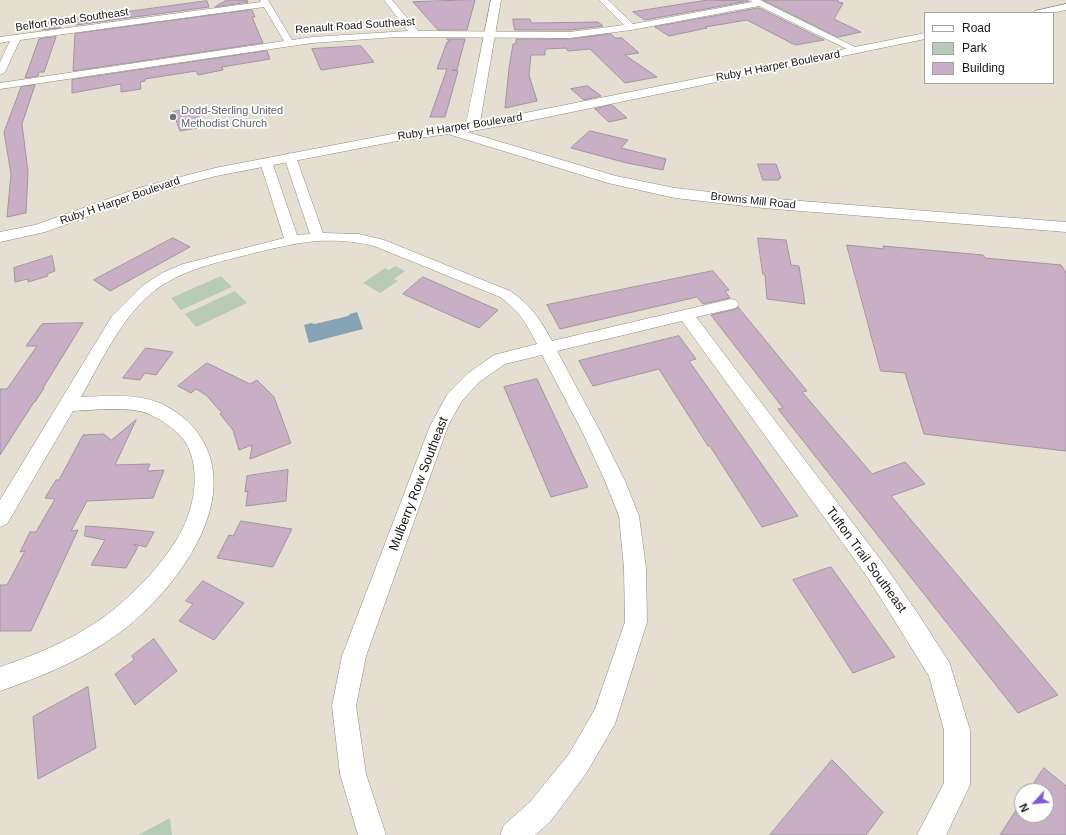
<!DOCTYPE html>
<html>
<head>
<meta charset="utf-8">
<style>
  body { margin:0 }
  #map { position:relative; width:1066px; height:835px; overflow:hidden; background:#e4dfd1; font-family:Helvetica,sans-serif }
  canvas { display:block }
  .legend { position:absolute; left:924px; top:12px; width:130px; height:72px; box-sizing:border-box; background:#fff; border:1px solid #a2a19f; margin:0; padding:5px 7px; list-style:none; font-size:12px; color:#171510 }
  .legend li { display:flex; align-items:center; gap:8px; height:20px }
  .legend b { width:20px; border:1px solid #a2a19f }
  .north { position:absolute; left:1014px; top:783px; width:40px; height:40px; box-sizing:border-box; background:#fff; border:1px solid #a2a19f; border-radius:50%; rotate:244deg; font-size:11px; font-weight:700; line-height:16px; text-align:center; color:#171510 }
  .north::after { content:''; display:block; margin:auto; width:14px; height:18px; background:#825bd5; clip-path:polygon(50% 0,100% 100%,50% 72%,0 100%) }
</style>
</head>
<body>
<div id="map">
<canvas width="1066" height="835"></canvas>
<ul class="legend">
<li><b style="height:5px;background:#fff"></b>Road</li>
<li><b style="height:11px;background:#b8cbb8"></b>Park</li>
<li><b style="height:11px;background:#c9afc5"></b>Building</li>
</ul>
<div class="north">N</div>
</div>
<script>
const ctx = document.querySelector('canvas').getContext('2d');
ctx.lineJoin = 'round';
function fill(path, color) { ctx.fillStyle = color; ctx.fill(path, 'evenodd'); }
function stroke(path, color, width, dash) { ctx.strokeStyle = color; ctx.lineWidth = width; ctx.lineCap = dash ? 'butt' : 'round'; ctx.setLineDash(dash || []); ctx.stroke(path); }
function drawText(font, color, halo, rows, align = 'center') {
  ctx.font = font + ' Helvetica,sans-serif'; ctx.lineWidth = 3.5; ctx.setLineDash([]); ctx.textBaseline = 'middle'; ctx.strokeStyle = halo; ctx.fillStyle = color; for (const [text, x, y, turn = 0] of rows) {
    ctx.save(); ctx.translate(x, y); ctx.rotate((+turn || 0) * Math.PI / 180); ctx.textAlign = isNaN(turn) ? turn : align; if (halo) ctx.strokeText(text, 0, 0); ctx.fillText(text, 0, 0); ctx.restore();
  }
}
fill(new Path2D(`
  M395,266L405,271L394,279L398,281L380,293L363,283L385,268L389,270Z
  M221,276L232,287L181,310L171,298Z
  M235,291L247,303L196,327L185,314Z
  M170,818L172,835H138Z`), '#b8cbb8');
fill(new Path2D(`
  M357,312L363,329L309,343L304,325L311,323L315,324L348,316L350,314Z`), '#85a3b4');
const building = new Path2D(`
  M227,0H247L248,2L215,7Z
  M475,0L467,30H438L413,2Z
  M708,0L749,1L645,20L633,12Z
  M763,0H838V2L843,3L834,19L861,32L838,37Z
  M207,1L209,7L76,25V19Z
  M759,8L824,40L795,45L747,20L705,27L707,28L669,36L655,27Z
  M252,10L255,17H252L263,43L73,71L75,34Z
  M513,19H530L531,22L533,23L598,22L603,26L570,30H515Z
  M62,21L60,28L42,30L45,23Z
  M611,34L615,38H622L639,53L625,55L657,77L625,83L590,49L568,51L566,48L545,49V55H531L529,75L537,101L505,108L509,68L513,44H516V39H570Z
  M56,37L44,72H39L38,76L25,78L39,39Z
  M447,39H465L457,70H452L458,71L445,117H430L447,69H437L447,42H450Z
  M361,46L374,62L321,70L312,49Z
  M267,51L270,59L222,67L223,70L198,75L196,71L145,79V81L140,82L141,89L121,92V84L72,93V80Z
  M35,85L22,124L28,172L26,213L7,217L11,174L4,132L21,87Z
  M588,86L601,96L584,100L571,89Z
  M612,105L627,118L609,122L595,109Z
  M195,107L203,127L180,131L173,112Z
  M590,131L628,140L621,148L666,159L663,170L627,163L571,148Z
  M758,164H776L781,178H779V180H763Z
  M173,238L190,247L110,291L94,280Z
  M758,238L786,240L791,265L799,266L805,304L767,299L765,275L763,274Z
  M847,245L884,249L883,246L983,255L985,258L1061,265L1066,273V451L924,434L905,373L881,371Z
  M52,256L55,271L47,274L48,276L28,282V279L15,282L14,268Z
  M713,271L729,290L725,291L730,298L703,304L697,297L560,329L547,305Z
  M423,277L498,310L479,328L403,294Z
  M738,307L807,391L802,392L872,474L905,462L925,484L891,496L1058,695L1018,713L778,409L783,408L711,315L736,309Z
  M83,323L43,388H44L35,402H34L0,455V389H7L37,346H26L42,324Z
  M679,336L696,359L689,361L798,516L762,527L710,446H708L659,369L593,386L579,361Z
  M146,348L173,352L156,375L145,373L140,380L123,378Z
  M207,363L250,384L257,380L274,397L291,443L250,459L252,445L239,450L233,430L220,414L222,413L206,395L196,389L191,393L178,386Z
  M537,379L588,487L551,497L504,387Z
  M136,420L115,465L150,464L147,471L164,470L153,498L87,501L71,531L78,530L31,631H0V585H7L25,551L20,552L30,532H36L55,499L45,498L56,480H59L83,435L104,434L111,440Z
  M288,470L286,501L246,506L248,491L245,492L247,476Z
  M241,521L292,529L273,567L217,558L229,535L233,536Z
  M86,526L127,529L154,532L146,547L133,544L138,547L126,568L91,565L105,540L85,536Z
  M831,567L895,657L853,673L793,580Z
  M203,581L244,603L214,640L179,621L193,604L186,601Z
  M154,639L177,671L135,705L115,674L134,660L132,656Z
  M88,687L96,748L38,779L33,717Z
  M832,760L883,812L866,835H770Z
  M1044,768L1066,786V835H1000L1022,801V815H1046V791H1029Z`);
fill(building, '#c9afc5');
stroke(building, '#a0959e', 1);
const minor = new Path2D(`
  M260,0H268L292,40L312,37L408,31L384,0H392L418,31L570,32L624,25L599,0H608L633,24L752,2L750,0H760L861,50L856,53L853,52L759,6L631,30L570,38L396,37L312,43L0,89V83L284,41L264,7L20,40L5,72L0,75V62L10,41L0,43V37L261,2Z
  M290,153L294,155L296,157L323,233L359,234L384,240L510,291C531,305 540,319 552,341L731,299L736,300L739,304L736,308L696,317L884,564L920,617L949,662L952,671L970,730V785L946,835H917L944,783V730L929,676L868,578L682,321L557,351L600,431L625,481L639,516L646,568L647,622L615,724L587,772L550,822L535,835H500L504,825L530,802L569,754L595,709L625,622L624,568L619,516L605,481L582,431L542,355L505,364L479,382L461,402L448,426L366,656L356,706L366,774L386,835H358L340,774L332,706L342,656L430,426L448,393L467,374L494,355L537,344C527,324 519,311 500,297L374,246C356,241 336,240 317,241C295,243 275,248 254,253C220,262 181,269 153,292C121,318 101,362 81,397C107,396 137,393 162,404C182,414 197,427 206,447C233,505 183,576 142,614C101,652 52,673 0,691V667C41,653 79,637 113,610C138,590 160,566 177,539C194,512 202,471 186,443C178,430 162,420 149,414C131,406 93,410 73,411L7,524L0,527V500L112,316L142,286L162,273L183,264L284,238L260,162L262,159H270L272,162L297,235L310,234L284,157L286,155Z`);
const tertiary = new Path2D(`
  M491,0H501L480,122L925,33V39L533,120L467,132L616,176L675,188L763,198L1066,222V232L763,208L675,198L608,183L448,134L397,141L216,176L152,193L45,232L0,242V232L35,225L142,187L215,168L397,133L466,124Z
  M1066,4V10L1052,13H1034L1035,11Z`);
stroke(minor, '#8f8a7e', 1);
stroke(tertiary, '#8f8a7e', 1);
fill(minor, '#fff');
fill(tertiary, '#fff');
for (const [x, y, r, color] of [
  [173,117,4,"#6b7280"]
]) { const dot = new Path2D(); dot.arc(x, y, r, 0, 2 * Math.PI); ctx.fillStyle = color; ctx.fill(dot); stroke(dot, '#fff', 1.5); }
drawText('11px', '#171510', '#fff', [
  ["Belfort Road Southeast",72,20,-8],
  ["Renault Road Southeast",355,26,-4],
  ["Ruby H Harper Boulevard",778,66,-11],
  ["Ruby H Harper Boulevard",460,127,-9],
  ["Ruby H Harper Boulevard",120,201,-19],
  ["Browns Mill Road",753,201,6]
]);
drawText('11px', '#5b616d', '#fff', [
  ["Dodd-Sterling United",181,111],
  ["Methodist Church",181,124]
], 'left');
drawText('13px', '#171510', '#fff', [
  ["Mulberry Row Southeast",419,484,-69],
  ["Tufton Trail Southeast",866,560,54]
]);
</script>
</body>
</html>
